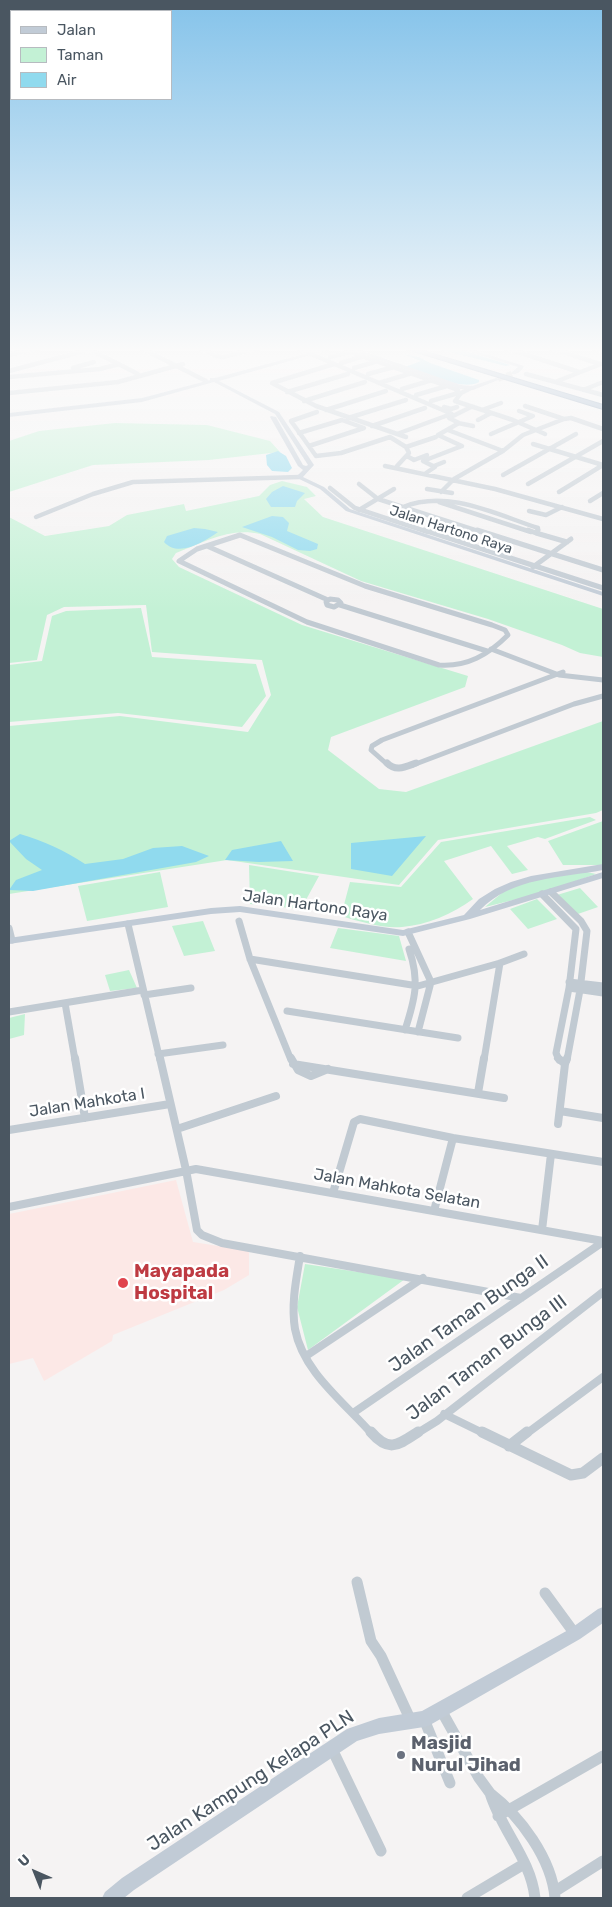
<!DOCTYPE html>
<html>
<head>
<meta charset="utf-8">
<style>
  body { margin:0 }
  #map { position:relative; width:612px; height:1907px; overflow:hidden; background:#f5f3f3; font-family:Rubik,sans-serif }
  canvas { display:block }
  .frame { position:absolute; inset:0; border:10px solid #4a5661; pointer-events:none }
  .legend { position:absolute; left:10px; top:10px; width:162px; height:90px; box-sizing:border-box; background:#fff; border:1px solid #b7bbc0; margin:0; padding:6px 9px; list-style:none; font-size:15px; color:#4a5661 }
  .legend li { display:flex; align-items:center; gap:10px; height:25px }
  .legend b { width:25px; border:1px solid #b7bbc0 }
  .north { position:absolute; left:10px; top:1847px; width:50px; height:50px; -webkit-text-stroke:4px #fff; paint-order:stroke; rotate:316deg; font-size:14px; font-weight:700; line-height:20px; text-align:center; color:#4a5661 }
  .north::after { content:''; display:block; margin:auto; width:18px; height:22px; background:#4a5661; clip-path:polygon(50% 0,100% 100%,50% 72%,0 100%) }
</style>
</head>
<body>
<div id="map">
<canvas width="612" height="1907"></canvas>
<div class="frame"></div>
<ul class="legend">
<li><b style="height:6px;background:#c1cbd6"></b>Jalan</li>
<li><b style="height:14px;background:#c3f1d5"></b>Taman</li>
<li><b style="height:14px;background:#90daee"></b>Air</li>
</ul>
<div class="north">U</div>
</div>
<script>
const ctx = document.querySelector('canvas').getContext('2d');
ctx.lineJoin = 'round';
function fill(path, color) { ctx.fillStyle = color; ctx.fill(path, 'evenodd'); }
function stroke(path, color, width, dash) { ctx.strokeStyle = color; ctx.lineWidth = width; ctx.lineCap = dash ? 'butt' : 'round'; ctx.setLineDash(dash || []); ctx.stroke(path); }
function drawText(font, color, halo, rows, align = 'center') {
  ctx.font = font + ' Rubik,sans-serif'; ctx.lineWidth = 5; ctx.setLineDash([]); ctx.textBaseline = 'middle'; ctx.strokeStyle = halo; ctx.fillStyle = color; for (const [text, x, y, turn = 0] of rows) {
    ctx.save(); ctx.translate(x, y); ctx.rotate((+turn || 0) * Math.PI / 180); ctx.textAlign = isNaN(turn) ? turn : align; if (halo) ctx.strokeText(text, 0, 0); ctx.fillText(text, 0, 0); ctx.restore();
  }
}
fill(new Path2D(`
  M176,1180L193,1242L249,1251V1275L224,1290L113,1335L112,1341L44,1381L33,1358L9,1364V1214Z`), '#fce8e6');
fill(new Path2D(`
  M115,423L207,425L270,441L280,452L209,460L93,465L9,492V441L39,431Z
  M282,481L307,487L316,496L304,499L323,517L603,609V657L580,653L562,645L488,619L361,581L260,534C230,527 204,542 176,553L172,559L179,567L302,625L468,676L465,687L331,737L328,750L379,789L406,792L603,721V810L596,813L438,840L399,885L227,860L9,894V726L120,716L248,732L271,695L262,660L152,652L146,605L64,607L47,615L37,660L9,663V517L45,536L109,526L127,515L184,504L186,511L259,496L270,485Z
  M141,608L152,657L256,664L266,696L242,727L118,713L9,722V665L42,661L52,616L66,611Z
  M590,817L596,820L545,839L538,837L507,846L528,870L512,874L491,846L444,861L473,899C452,914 427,925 402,927C384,929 358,921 341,916L350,882L401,887L441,842Z
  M603,821V865H563L548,841Z
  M249,865L319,876L301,909L250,904Z
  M577,870L596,874L542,893L485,907L509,887Z
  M160,872L168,907L87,921L78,886Z
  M580,888L598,907L575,915L557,895Z
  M537,899L557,919L528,929L510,909Z
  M203,921L215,951L184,956L172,926Z
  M338,928L399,936L406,961L330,948Z
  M129,970L137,988L110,991L105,975Z
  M25,1014L24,1035L9,1039V1018Z
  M305,1264L405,1279L308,1350L297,1307Z`), '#c3f1d5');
fill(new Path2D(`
  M437,347H452L510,365L506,366L441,350Z
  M403,354L419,357L430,363L479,380V382C464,392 422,372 405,367L421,361Z
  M278,451L286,456L292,468L288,472L272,471L267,465L266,455Z
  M283,486L305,493L297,501L295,507H271L266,499L272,492Z
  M272,516L283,517L289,523L287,531L318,544L317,549L310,551L298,550L272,537L242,527Z
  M194,528L205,529L218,532C204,542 178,558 164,542L167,536Z
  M20,834C44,841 64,850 85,864L123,859L153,848L182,846L209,856L196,862L33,891L9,890L16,880L42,870L26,859L9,841Z
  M426,836L392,876L351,869V843Z
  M281,841L293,861L259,862L225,860L232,850Z`), '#90daee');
stroke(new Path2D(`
  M498,379L514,373`), '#caccce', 6, [6, 3]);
const highway = new Path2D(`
  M400,347H410L603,405V409Z`);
stroke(highway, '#7690ad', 2);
stroke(new Path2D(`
  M139,347L206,381
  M198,347L216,356L223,357L262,347
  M296,347L307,352L324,347
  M503,347L579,372
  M548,347L600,364
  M591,347L603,351
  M89,349L138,374
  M311,354L452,414
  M9,355L42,347
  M330,357L350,352L458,390L455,394L431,401
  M341,363L364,356
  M73,368L94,362
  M354,368L378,361
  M9,371L99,347
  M368,374L394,367
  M526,374L603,395
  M9,377L100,369L119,364
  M555,382L601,364
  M272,383L316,406L406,437
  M272,383L334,364
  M379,383L412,373
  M471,388L461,393L455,401L513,420L545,434
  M402,389L432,380
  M583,390L603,382
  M287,392L348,374
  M9,393L118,382L183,364
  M416,395L447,386
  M304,401L365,382
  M525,406L564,419L571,418L603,429
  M444,407L451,409L457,407
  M326,410L386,391
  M482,410L501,403
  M317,412L291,421L316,456L341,453L390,437L406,447L409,453L397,466
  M348,418L406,400
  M478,420L491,413
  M458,423L473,426
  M372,426L425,408
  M448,430L503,451
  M299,433L342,420L364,428L309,446
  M397,434L451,414
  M491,434L533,416L519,411
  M533,444L603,465
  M462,446L438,435L459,423L449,418L471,407
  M406,447L436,437
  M407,456L414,460L427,455
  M385,466L495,489L603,519
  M434,466L444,462
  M426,473L435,467L423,461L462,446
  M503,475L576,434
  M359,484L378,499L481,532
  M528,484L603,441
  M330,488L355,508L428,532
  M427,489L452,493
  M441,492L454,479L503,451L523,435L564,419
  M559,492L603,465
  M590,501L603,493
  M439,502L531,532
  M403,507C448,489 495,514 538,528L537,532
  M359,510L394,489
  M529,511L546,515L562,507
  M36,517L93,494L133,482L299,477`), '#c1cad2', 4.5);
stroke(new Path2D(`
  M424,530L603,588
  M477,530L603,570
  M528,530L536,533
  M538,530L536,533L567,542
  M240,535L365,586L492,625L505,630L508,635C488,655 467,667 439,665L307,622L179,561L197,549Z
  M207,546L328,600
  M533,567L571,539
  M330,599L338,600L341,603L334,607L327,605L326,602Z
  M340,605L487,651
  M491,649L559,675L603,680
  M388,765L371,750L372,746L382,740L563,672
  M413,765L574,704L603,696`), '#c1cad2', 5);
stroke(new Path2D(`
  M387,763C396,772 405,767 416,763
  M551,892L581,921L587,931L580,990L567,1060
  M542,894L576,929L569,988L556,1053L559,1060
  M239,921L250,959L291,1060
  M128,924L160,1060
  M9,928L12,940
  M408,932L431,982L418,1032
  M250,959L418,986L500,963L524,954
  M569,982L603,986
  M569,988L603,993
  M144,995L191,988
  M65,1003L75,1060
  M287,1011L458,1038
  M9,1012L143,990
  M405,1030C415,999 420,981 409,949
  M158,1054L223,1045
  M484,1060L500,963`), '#c1cad2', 7);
stroke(new Path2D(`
  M75,1058L85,1118
  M160,1058L186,1170L197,1230L202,1235L222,1243L521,1298
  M291,1058L298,1070L311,1076L328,1069
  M558,1058L565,1064L567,1058
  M293,1064L504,1098
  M478,1093L484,1058
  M560,1111L603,1118
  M558,1124L565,1064
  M177,1129L276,1096
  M9,1130L170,1104
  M333,1193L354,1122L360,1119L453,1138L603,1162
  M9,1207L196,1169L603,1241
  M434,1211L453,1138
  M542,1230L551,1154
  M300,1256C296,1280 291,1305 295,1329C303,1372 344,1402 372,1434
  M306,1356L423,1278
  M353,1413L603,1242
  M444,1414L485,1434
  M416,1434L437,1421L603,1292
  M526,1434L603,1377`), '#c1cad2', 8);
stroke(new Path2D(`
  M371,1432C389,1453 398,1445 418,1432
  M482,1432L571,1475L583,1473L603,1458
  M509,1446L527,1432
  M357,1582L371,1641L381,1656L411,1721
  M545,1593L575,1634
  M441,1710L479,1778L490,1793
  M424,1719L450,1783
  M332,1749L381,1851
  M498,1816L603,1756
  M557,1890L603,1861
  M467,1898L524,1864
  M535,1898C531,1859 501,1830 490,1793C520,1816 552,1859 555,1898`), '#c1cad2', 11);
fill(new Path2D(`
  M330,347H339L219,381L279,412L314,465L303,477L324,487L350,509L603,592V596L346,511L320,489L297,478V476L303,470L298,466L270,417L271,416L276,417L303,465L306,466L308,465L275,414L214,382L142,402L9,417V413L142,398L210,380V378H215Z
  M343,347H351L461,385L472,386L496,378L501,379L473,390L460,389Z
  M455,347H464L524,366C522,371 517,375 512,374V372L518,367Z
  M603,864V870C561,878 512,877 480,910L603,872V878L470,919L403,936L240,912L211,914L9,944V938L211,908L240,906L403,930L464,915L479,899L495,889L511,882L531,876Z
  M603,1607V1623L580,1639L430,1725L424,1727L379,1734L357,1741L134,1890L124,1898H102L105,1892L122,1878L347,1729L379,1718L422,1711L570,1629L598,1609Z`), '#c1cbd6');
fill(highway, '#8ba5c1');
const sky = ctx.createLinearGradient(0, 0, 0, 614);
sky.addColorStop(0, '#85c3ea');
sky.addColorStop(0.57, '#fafafa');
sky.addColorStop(1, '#fafafa00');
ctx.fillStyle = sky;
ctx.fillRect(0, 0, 612, 614);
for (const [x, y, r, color] of [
  [123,1283,6,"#e0444e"],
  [401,1755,5,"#6b7280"]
]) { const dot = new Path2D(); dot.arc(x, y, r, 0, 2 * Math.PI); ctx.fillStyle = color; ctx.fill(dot); stroke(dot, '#fff', 2); }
drawText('14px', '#4a5661', '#fff', [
  ["Jalan Hartono Raya",451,530,18]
]);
drawText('16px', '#4a5661', '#fff', [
  ["Jalan Hartono Raya",315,906,8],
  ["Jalan Mahkota I",87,1103,-9],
  ["Jalan Mahkota Selatan",397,1189,10]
]);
drawText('bold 19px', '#be3a42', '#fff', [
  ["Mayapada",134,1272],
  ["Hospital",134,1294]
], 'left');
drawText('19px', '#4a5661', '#fff', [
  ["Jalan Taman Bunga II",469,1314,-35],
  ["Jalan Taman Bunga III",487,1358,-37],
  ["Jalan Kampung Kelapa PLN",251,1781,-33]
]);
drawText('bold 19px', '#5b616d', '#fff', [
  ["Masjid",411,1744],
  ["Nurul Jihad",411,1766]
], 'left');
</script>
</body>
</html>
